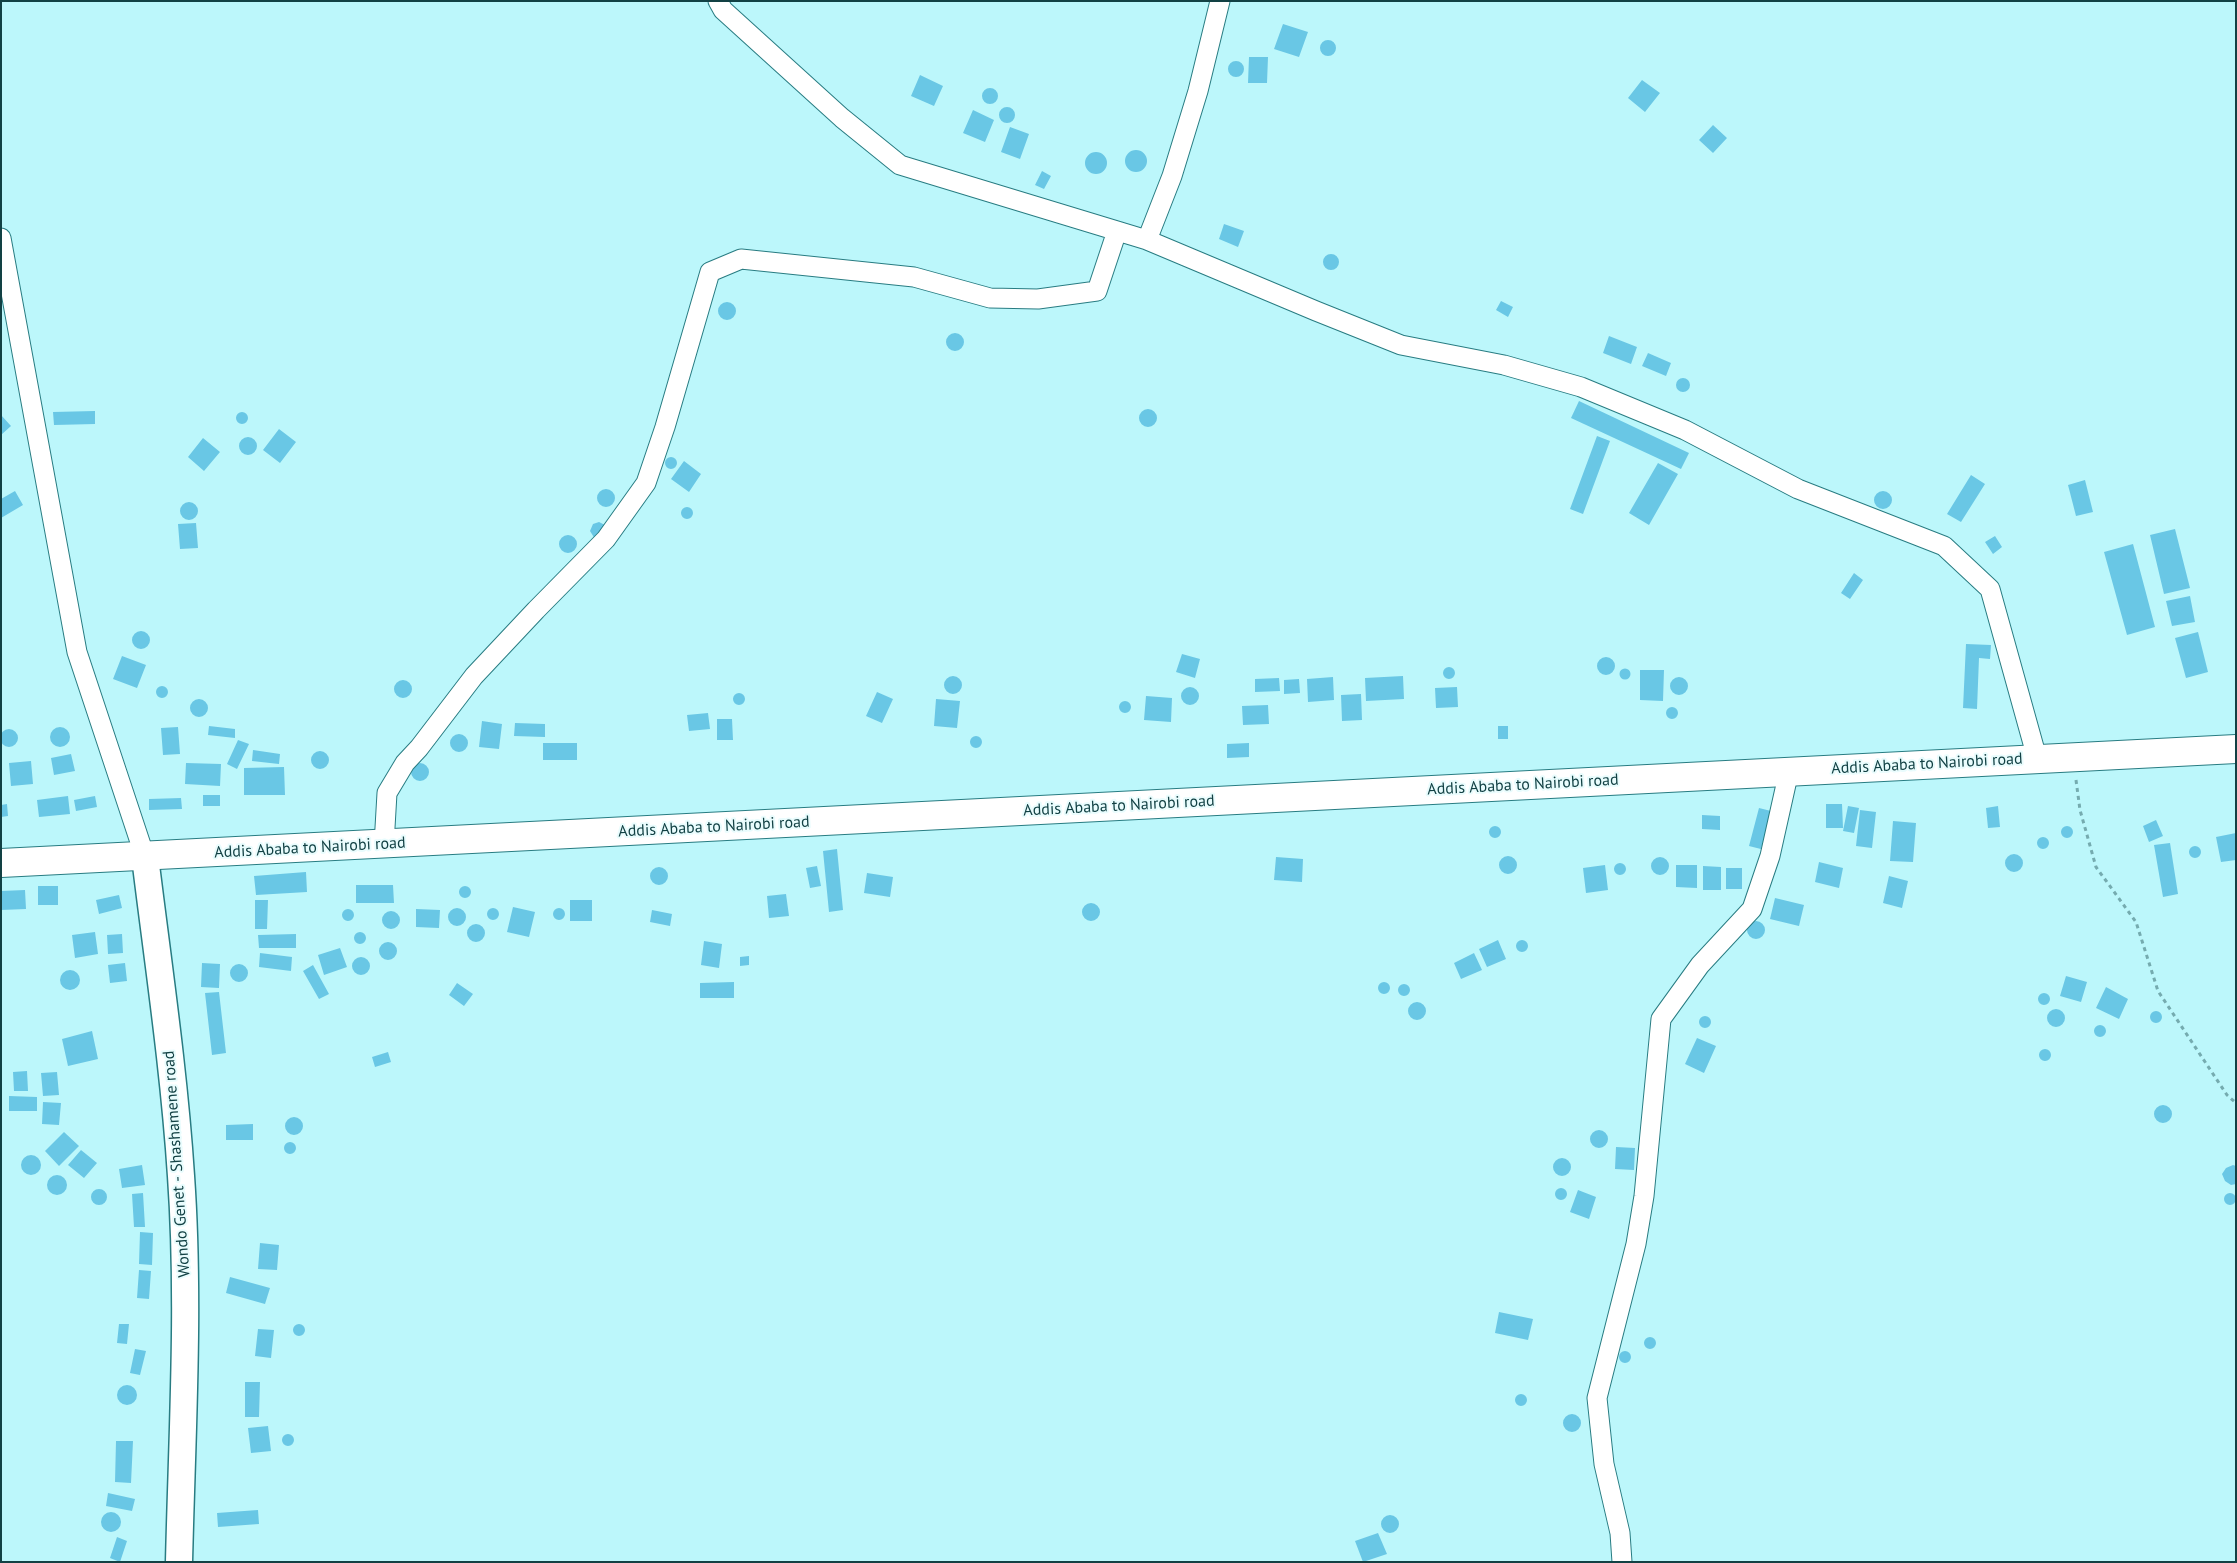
<!DOCTYPE html>
<html>
<head>
<meta charset="utf-8">
<style>
  body { margin:0 }
  #map { position:relative; width:2237px; height:1563px; overflow:hidden; background:#bcf7fb; font-family:"PT Sans",sans-serif }
  canvas { display:block }
  .frame { position:absolute; inset:0; border:2px solid #124144; pointer-events:none }
</style>
</head>
<body>
<div id="map">
<canvas width="2237" height="1563"></canvas>
<div class="frame"></div>
</div>
<script>
const ctx = document.querySelector('canvas').getContext('2d');
ctx.lineJoin = 'round';
function fill(path, color) { ctx.fillStyle = color; ctx.fill(path, 'evenodd'); }
function stroke(path, color, width, dash) { ctx.strokeStyle = color; ctx.lineWidth = width; ctx.lineCap = dash ? 'butt' : 'round'; ctx.setLineDash(dash || []); ctx.stroke(path); }
function drawText(font, color, halo, rows, align = 'center') {
  ctx.font = font + ' "PT Sans",sans-serif'; ctx.lineWidth = 4; ctx.setLineDash([]); ctx.textBaseline = 'middle'; ctx.strokeStyle = halo; ctx.fillStyle = color; for (const [text, x, y, turn = 0] of rows) {
    ctx.save(); ctx.translate(x, y); ctx.rotate((+turn || 0) * Math.PI / 180); ctx.textAlign = isNaN(turn) ? turn : align; if (halo) ctx.strokeText(text, 0, 0); ctx.fillText(text, 0, 0); ctx.restore();
  }
}
fill(new Path2D(`
  M1283,24L1308,32L1299,57L1274,49Z
  M1320 48a8 8 0 1 1 16 0a8 8 0 1 1-16 0Z
  M1249,57H1268L1267,83H1248Z
  M1228 69a8 8 0 1 1 16 0a8 8 0 1 1-16 0Z
  M920,75L943,86L934,106L911,96Z
  M1642,80L1660,93L1645,112L1628,98Z
  M982 96a8 8 0 1 1 16 0a8 8 0 1 1-16 0Z
  M999 115a8 8 0 1 1 16 0a8 8 0 1 1-16 0Z
  M973,110L994,120L985,142L963,133Z
  M1713,125L1727,138L1713,153L1699,140Z
  M1010,127L1029,134L1020,159L1001,152Z
  M1125 161a11 11 0 1 1 22 0a11 11 0 1 1-22 0Z
  M1085 163a11 11 0 1 1 22 0a11 11 0 1 1-22 0Z
  M1042,171L1051,176L1044,189L1035,185Z
  M1224,224L1244,231L1238,247L1219,239Z
  M1323 262a8 8 0 1 1 16 0a8 8 0 1 1-16 0Z
  M1501,301L1513,307L1508,317L1496,310Z
  M718 311a9 9 0 1 1 18 0a9 9 0 1 1-18 0Z
  M946 342a9 9 0 1 1 18 0a9 9 0 1 1-18 0Z
  M1609,336L1637,347L1631,364L1603,353Z
  M1648,353L1671,363L1666,376L1642,366Z
  M1676 385a7 7 0 1 1 14 0a7 7 0 1 1-14 0Z
  M1579,401L1689,453L1681,469L1571,418Z
  M1139 418a9 9 0 1 1 18 0a9 9 0 1 1-18 0Z
  M95,411V424L54,425L53,412Z
  M236 418a6 6 0 1 1 12 0a6 6 0 1 1-12 0Z
  M1,415L11,426L1,435Z
  M279,429L296,442L280,463L263,450Z
  M1597,436L1610,441L1583,514L1570,509Z
  M239 446a9 9 0 1 1 18 0a9 9 0 1 1-18 0Z
  M203,438L220,452L204,471L188,457Z
  M665 463a6 6 0 1 1 12 0a6 6 0 1 1-12 0Z
  M684,461L701,474L689,492L671,479Z
  M1658,463L1678,474L1649,525L1629,513Z
  M1971,475L1985,484L1961,522L1947,514Z
  M2085,480L2093,512L2076,516L2068,485Z
  M597 498a9 9 0 1 1 18 0a9 9 0 1 1-18 0Z
  M1874 500a9 9 0 1 1 18 0a9 9 0 1 1-18 0Z
  M15,491L23,505L1,518V499Z
  M180 511a9 9 0 1 1 18 0a9 9 0 1 1-18 0Z
  M681 513a6 6 0 1 1 12 0a6 6 0 1 1-12 0Z
  M599,522L605,525L595,539L590,531L593,524Z
  M196,523L198,548L180,549L178,524Z
  M2175,529L2190,588L2164,594L2150,535Z
  M559 544a9 9 0 1 1 18 0a9 9 0 1 1-18 0Z
  M1995,536L2002,547L1993,554L1985,542Z
  M2133,544L2155,627L2127,635L2104,552Z
  M1854,573L1863,580L1850,599L1841,593Z
  M2190,596L2195,622L2172,626L2166,601Z
  M132 640a9 9 0 1 1 18 0a9 9 0 1 1-18 0Z
  M2198,632L2208,672L2186,678L2175,638Z
  M1966,644L1991,645L1990,659L1979,658L1977,709L1963,708Z
  M1182,654L1200,659L1195,678L1176,672Z
  M122,656L146,665L137,688L113,679Z
  M1597 666a9 9 0 1 1 18 0a9 9 0 1 1-18 0Z
  M1443 673a6 6 0 1 1 12 0a6 6 0 1 1-12 0Z
  M1619.5 674a5.5 5.5 0 1 1 11 0a5.5 5.5 0 1 1-11 0Z
  M1640,670H1664L1663,701L1640,700Z
  M1403,676L1404,699L1366,701L1365,678Z
  M944 685a9 9 0 1 1 18 0a9 9 0 1 1-18 0Z
  M1333,677L1334,700L1308,702L1307,679Z
  M1670 686a9 9 0 1 1 18 0a9 9 0 1 1-18 0Z
  M1279,678L1280,691L1255,692V679Z
  M1299,679L1300,693L1284,694V680Z
  M394 689a9 9 0 1 1 18 0a9 9 0 1 1-18 0Z
  M156 692a6 6 0 1 1 12 0a6 6 0 1 1-12 0Z
  M1457,687L1458,707L1436,708L1435,688Z
  M1181 696a9 9 0 1 1 18 0a9 9 0 1 1-18 0Z
  M877,692L893,699L882,723L866,716Z
  M733 699a6 6 0 1 1 12 0a6 6 0 1 1-12 0Z
  M1361,694L1362,720L1342,721L1341,695Z
  M1146,696L1172,698L1171,722L1144,720Z
  M936,699L960,701L957,728L934,726Z
  M190 708a9 9 0 1 1 18 0a9 9 0 1 1-18 0Z
  M1119 707a6 6 0 1 1 12 0a6 6 0 1 1-12 0Z
  M1268,705L1269,724L1243,725L1242,706Z
  M1666 713a6 6 0 1 1 12 0a6 6 0 1 1-12 0Z
  M708,713L710,729L689,731L687,715Z
  M717,719H732L733,740H717Z
  M482,721L502,724L499,749L479,747Z
  M515,723L545,724V737L514,736Z
  M209,726L235,729V738L208,735Z
  M1498,726H1508V739H1498Z
  M178,727L180,754L163,755L161,728Z
  M50 737a10 10 0 1 1 20 0a10 10 0 1 1-20 0Z
  M0 738a9 9 0 1 1 18 0a9 9 0 1 1-18 0Z
  M450 743a9 9 0 1 1 18 0a9 9 0 1 1-18 0Z
  M970 742a6 6 0 1 1 12 0a6 6 0 1 1-12 0Z
  M238,740L249,744L237,769L227,764Z
  M543,743H577V760H543Z
  M1249,743V757L1227,758V744Z
  M253,750L280,754L279,764L252,761Z
  M311 760a9 9 0 1 1 18 0a9 9 0 1 1-18 0Z
  M71,754L75,771L54,775L51,758Z
  M31,761L33,784L11,786L9,763Z
  M186,763L221,764L220,786L185,784Z
  M411 772a9 9 0 1 1 18 0a9 9 0 1 1-18 0Z
  M284,767L285,795H244V768Z
  M203,795H220V806H203Z
  M68,796L70,814L39,817L37,800Z
  M95,796L97,807L76,811L74,800Z
  M181,798L182,809L149,810V799Z
  M7,804L8,816L1,817V805Z
  M1826,804H1842L1843,828H1826Z
  M1848,806L1859,808L1854,833L1843,831Z
  M1998,806L2000,827L1988,828L1986,808Z
  M1759,808L1771,811L1761,849L1749,846Z
  M1860,810L1876,812L1872,848L1856,846Z
  M1702,815L1720,816V830L1702,829Z
  M2156,820L2163,836L2149,842L2143,826Z
  M1893,821L1916,823L1913,862L1890,861Z
  M1489 832a6 6 0 1 1 12 0a6 6 0 1 1-12 0Z
  M2061 832a6 6 0 1 1 12 0a6 6 0 1 1-12 0Z
  M2236,833V860L2221,862L2216,837Z
  M2037 843a6 6 0 1 1 12 0a6 6 0 1 1-12 0Z
  M2170,843L2178,894L2163,897L2154,845Z
  M2189 852a6 6 0 1 1 12 0a6 6 0 1 1-12 0Z
  M837,849L843,910L829,912L823,851Z
  M2005 863a9 9 0 1 1 18 0a9 9 0 1 1-18 0Z
  M1499 865a9 9 0 1 1 18 0a9 9 0 1 1-18 0Z
  M1651 866a9 9 0 1 1 18 0a9 9 0 1 1-18 0Z
  M1276,857L1303,859L1302,882L1274,880Z
  M1819,862L1843,868L1839,888L1815,882Z
  M1614 869a6 6 0 1 1 12 0a6 6 0 1 1-12 0Z
  M1605,865L1608,890L1586,893L1583,868Z
  M1676,865H1697V888L1676,887Z
  M817,866L821,886L810,888L806,868Z
  M1703,866L1721,867V890H1703Z
  M650 876a9 9 0 1 1 18 0a9 9 0 1 1-18 0Z
  M1726,868H1742V889H1726Z
  M306,872L307,892L256,895L254,876Z
  M867,873L893,877L890,897L864,893Z
  M1889,876L1908,881L1902,908L1883,903Z
  M356,885H393L394,903H356Z
  M459 892a6 6 0 1 1 12 0a6 6 0 1 1-12 0Z
  M38,886H58V905H38Z
  M25,890L26,909L1,910V891Z
  M786,894L789,916L769,918L767,896Z
  M119,895L122,908L99,914L96,900Z
  M1775,898L1804,905L1799,926L1770,919Z
  M255,900H268L267,929H255Z
  M570,900H592V921H570Z
  M1082 912a9 9 0 1 1 18 0a9 9 0 1 1-18 0Z
  M513,907L535,912L529,937L507,932Z
  M448 917a9 9 0 1 1 18 0a9 9 0 1 1-18 0Z
  M553 914a6 6 0 1 1 12 0a6 6 0 1 1-12 0Z
  M487 914a6 6 0 1 1 12 0a6 6 0 1 1-12 0Z
  M342 915a6 6 0 1 1 12 0a6 6 0 1 1-12 0Z
  M416,909L440,910L439,928L416,927Z
  M652,910L672,914L670,926L650,922Z
  M382 920a9 9 0 1 1 18 0a9 9 0 1 1-18 0Z
  M1747 930a9 9 0 1 1 18 0a9 9 0 1 1-18 0Z
  M467 933a9 9 0 1 1 18 0a9 9 0 1 1-18 0Z
  M354 938a6 6 0 1 1 12 0a6 6 0 1 1-12 0Z
  M95,932L98,954L75,958L72,935Z
  M122,934L123,953L108,954L107,935Z
  M296,934V948H259L258,935Z
  M1516 946a6 6 0 1 1 12 0a6 6 0 1 1-12 0Z
  M1498,940L1506,959L1487,967L1479,949Z
  M704,941L722,944L719,968L701,965Z
  M379 951a9 9 0 1 1 18 0a9 9 0 1 1-18 0Z
  M340,948L347,967L324,975L318,955Z
  M260,953L292,957L291,971L259,967Z
  M1474,953L1482,970L1461,979L1454,963Z
  M749,956V965L740,966V957Z
  M352 966a9 9 0 1 1 18 0a9 9 0 1 1-18 0Z
  M125,963L127,981L110,983L108,965Z
  M202,963L220,964L219,988L201,987Z
  M230 973a9 9 0 1 1 18 0a9 9 0 1 1-18 0Z
  M313,965L329,994L319,999L303,971Z
  M60 980a10 10 0 1 1 20 0a10 10 0 1 1-20 0Z
  M2066,976L2087,982L2081,1002L2060,996Z
  M1378 988a6 6 0 1 1 12 0a6 6 0 1 1-12 0Z
  M734,982V998H700V983Z
  M457,983L473,994L464,1006L449,995Z
  M1398 990a6 6 0 1 1 12 0a6 6 0 1 1-12 0Z
  M2106,987L2128,999L2119,1019L2096,1008Z
  M219,992L226,1053L212,1055L205,993Z
  M2038 999a6 6 0 1 1 12 0a6 6 0 1 1-12 0Z
  M1408 1011a9 9 0 1 1 18 0a9 9 0 1 1-18 0Z
  M2047 1018a9 9 0 1 1 18 0a9 9 0 1 1-18 0Z
  M2150 1017a6 6 0 1 1 12 0a6 6 0 1 1-12 0Z
  M1699 1022a6 6 0 1 1 12 0a6 6 0 1 1-12 0Z
  M2094 1031a6 6 0 1 1 12 0a6 6 0 1 1-12 0Z
  M92,1031L98,1059L68,1066L62,1039Z
  M1697,1038L1716,1046L1704,1073L1685,1064Z
  M2039 1055a6 6 0 1 1 12 0a6 6 0 1 1-12 0Z
  M388,1052L391,1062L375,1067L372,1057Z
  M27,1071L28,1091H14L13,1072Z
  M57,1072L59,1095L43,1096L41,1073Z
  M9,1096L37,1097V1111H9Z
  M43,1102L61,1103L59,1125L42,1124Z
  M2154 1114a9 9 0 1 1 18 0a9 9 0 1 1-18 0Z
  M285 1126a9 9 0 1 1 18 0a9 9 0 1 1-18 0Z
  M253,1124V1140H226V1125Z
  M1590 1139a9 9 0 1 1 18 0a9 9 0 1 1-18 0Z
  M64,1132L79,1146L59,1166L45,1151Z
  M284 1148a6 6 0 1 1 12 0a6 6 0 1 1-12 0Z
  M1616,1147L1635,1148L1634,1170L1615,1169Z
  M81,1150L97,1163L84,1178L68,1165Z
  M21 1165a10 10 0 1 1 20 0a10 10 0 1 1-20 0Z
  M1553 1167a9 9 0 1 1 18 0a9 9 0 1 1-18 0Z
  M142,1165L145,1185L122,1188L119,1169Z
  M2233,1165L2236,1166V1184L2231,1185L2225,1181L2222,1174L2226,1168Z
  M47 1185a10 10 0 1 1 20 0a10 10 0 1 1-20 0Z
  M1555 1194a6 6 0 1 1 12 0a6 6 0 1 1-12 0Z
  M91 1197a8 8 0 1 1 16 0a8 8 0 1 1-16 0Z
  M1578,1190L1596,1197L1589,1219L1570,1212Z
  M2224 1199a6 6 0 1 1 12 0a6 6 0 1 1-12 0Z
  M143,1193L145,1227H134L132,1194Z
  M140,1232L153,1233L152,1265L139,1264Z
  M260,1243L279,1245L277,1270L258,1269Z
  M139,1270L151,1271L149,1299L137,1298Z
  M230,1277L270,1288L265,1304L226,1293Z
  M1499,1312L1533,1319L1528,1340L1495,1333Z
  M293 1330a6 6 0 1 1 12 0a6 6 0 1 1-12 0Z
  M119,1324H129L127,1344L117,1343Z
  M258,1329L274,1330L271,1358L255,1356Z
  M1644 1343a6 6 0 1 1 12 0a6 6 0 1 1-12 0Z
  M135,1349L146,1351L140,1375L130,1373Z
  M1619 1357a6 6 0 1 1 12 0a6 6 0 1 1-12 0Z
  M245,1382H260L259,1417H245Z
  M117 1395a10 10 0 1 1 20 0a10 10 0 1 1-20 0Z
  M1515 1400a6 6 0 1 1 12 0a6 6 0 1 1-12 0Z
  M1563 1423a9 9 0 1 1 18 0a9 9 0 1 1-18 0Z
  M268,1426L271,1451L251,1453L248,1428Z
  M282 1440a6 6 0 1 1 12 0a6 6 0 1 1-12 0Z
  M116,1441H133L131,1483L115,1482Z
  M108,1493L135,1499L132,1511L106,1506Z
  M258,1510L259,1524L218,1527L217,1513Z
  M101 1522a10 10 0 1 1 20 0a10 10 0 1 1-20 0Z
  M1381 1524a9 9 0 1 1 18 0a9 9 0 1 1-18 0Z
  M1378,1533L1387,1554L1363,1562L1355,1541Z
  M117,1537L127,1541L120,1562L110,1558Z`), '#69c7e5');
const street = new Path2D(`
  M718,1L723,10L842,118L900,165L1147,240L1316,311L1401,345L1504,365L1581,387L1685,430L1798,489L1944,546L1990,589L2037,758
  M1,238L77,652L145,857
  M1147,240L1172,176L1198,91L1220,1
  M384,845L387,793L405,763L419,748L474,676L536,610L606,539L646,483L665,427L710,272L741,259L914,277L990,298L1038,299L1097,291L1117,231
  M1622,1562L1620,1533L1604,1464L1597,1398L1636,1244L1644,1196L1661,1019L1700,965L1752,909L1770,856L1789,771`);
const secondary = new Path2D(`
  M145,857C158,963 174,1069 181,1176C190,1304 182,1434 179,1562`);
const highway = new Path2D(`
  M1,863L2236,749`);
stroke(street, '#287c82', 21);
stroke(secondary, '#287c82', 29);
stroke(highway, '#287c82', 30);
stroke(new Path2D(`
  M2076,780L2080,810L2096,867L2136,922L2158,991L2227,1095L2236,1103`), '#75abaf', 3, [4, 4]);
stroke(street, '#fff', 19);
stroke(secondary, '#fff', 26);
stroke(highway, '#fff', 28);
drawText('16px', '#124144', '#e9fcfd', [
  ["Addis Ababa to Nairobi road",1927,764,-3],
  ["Addis Ababa to Nairobi road",1523,785,-3],
  ["Addis Ababa to Nairobi road",1119,806,-3],
  ["Addis Ababa to Nairobi road",714,827,-3],
  ["Addis Ababa to Nairobi road",310,848,-3],
  ["Wondo Genet - Shashamene road",177,1164,-94]
]);
</script>
</body>
</html>
